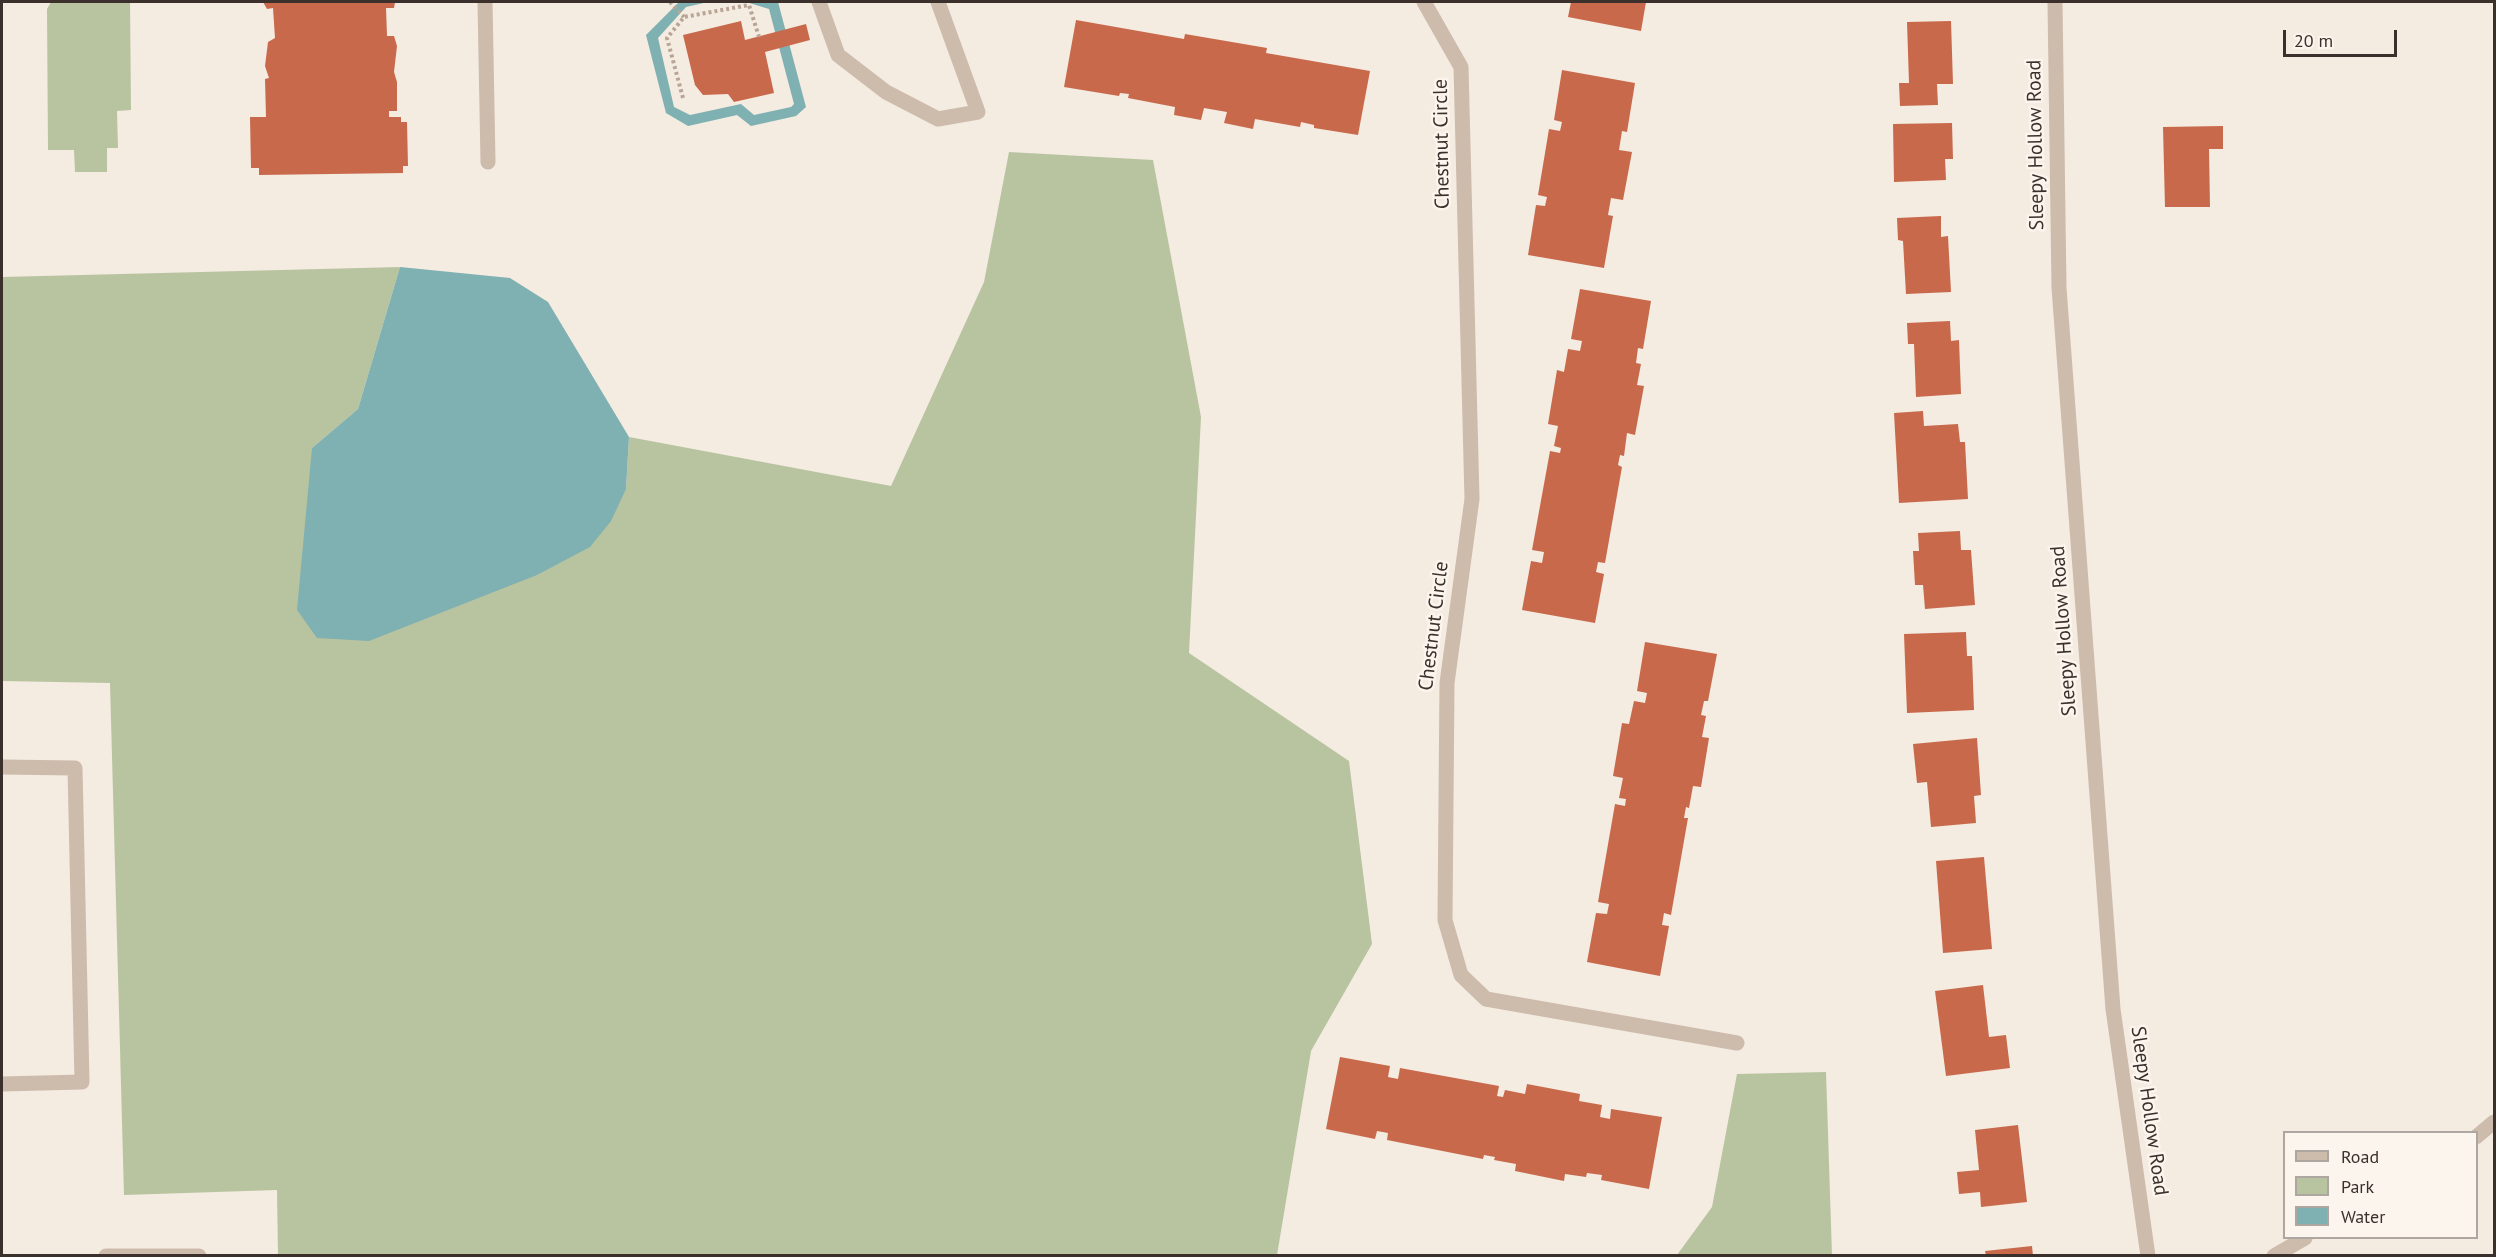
<!DOCTYPE html>
<html>
<head>
<meta charset="utf-8">
<style>
  body { margin:0 }
  #map { position:relative; width:2496px; height:1257px; overflow:hidden; background:#f4ebe1; font-family:"PT Sans",sans-serif }
  canvas { display:block }
  .frame { position:absolute; inset:0; border:3px solid #3b302b; pointer-events:none }
  .legend { position:absolute; left:2283px; top:1131px; width:195px; height:108px; box-sizing:border-box; background:#fbf5ee; border:2px solid #aea6a0; margin:0; padding:8px 10px; list-style:none; font-size:18px; color:#3b302b }
  .legend li { display:flex; align-items:center; gap:12px; height:30px }
  .legend b { width:30px; border:2px solid #aea6a0 }
  .scale { position:absolute; left:2283px; top:30px; width:114px; height:27px; box-sizing:border-box; border:3px solid #3b302b; border-top:0; padding-left:8px; font-size:18px; line-height:21px; white-space:nowrap; color:#3b302b; -webkit-text-stroke:4px #fbf5ee; paint-order:stroke }
</style>
</head>
<body>
<div id="map">
<canvas width="2496" height="1257"></canvas>
<div class="frame"></div>
<ul class="legend">
<li><b style="height:8px;background:#cdbbac"></b>Road</li>
<li><b style="height:16px;background:#b8c4a0"></b>Park</li>
<li><b style="height:16px;background:#7fb0b2"></b>Water</li>
</ul>
<div class="scale">20 m</div>
</div>
<script>
const ctx = document.querySelector('canvas').getContext('2d');
ctx.lineJoin = 'round';
function fill(path, color) { ctx.fillStyle = color; ctx.fill(path, 'evenodd'); }
function stroke(path, color, width, dash) { ctx.strokeStyle = color; ctx.lineWidth = width; ctx.lineCap = dash ? 'butt' : 'round'; ctx.setLineDash(dash || []); ctx.stroke(path); }
function drawText(font, color, halo, rows, align = 'center') {
  ctx.font = font + ' "PT Sans",sans-serif'; ctx.lineWidth = 5; ctx.setLineDash([]); ctx.textBaseline = 'middle'; ctx.strokeStyle = halo; ctx.fillStyle = color; for (const [text, x, y, turn = 0] of rows) {
    ctx.save(); ctx.translate(x, y); ctx.rotate((+turn || 0) * Math.PI / 180); ctx.textAlign = isNaN(turn) ? turn : align; if (halo) ctx.strokeText(text, 0, 0); ctx.fillText(text, 0, 0); ctx.restore();
  }
}
fill(new Path2D(`
  M51,2H130L131,110L117,111L118,148H107V172H75L74,150H48L47,9Z
  M1009,152L1153,160L1201,417L1189,653L1349,761L1372,944L1311,1051L1277,1255H278L277,1190L124,1195L110,683L2,681V277L400,267L358,409L312,448L626,489L629,437L891,486L984,282Z
  M1826,1072L1832,1255H1677L1712,1207L1737,1074Z`), '#b8c4a0');
fill(new Path2D(`
  M679,2H708L686,7L658,38L674,107L690,115L741,104L754,115L791,107L794,104L769,9L746,2H778L806,107L796,116L751,126L737,115L688,126L666,113L646,35Z
  M400,267L510,278L548,302L629,437L626,489L611,521L590,547L537,575L369,641L317,638L297,610L312,448L358,409Z`), '#7fb0b2');
fill(new Path2D(`
  M263,2H395L394,8H386L387,36H394L397,46L394,72L397,82V111H389V117H401V122H407L408,166H403V173L259,175V168H251L250,117H266L265,79L269,78L265,66L268,42L275,38L273,8L267,9Z
  M1571,2H1646L1641,31L1568,17Z
  M1076,20L1184,39L1185,34L1267,48L1266,53L1370,71L1358,135L1314,128V125L1301,122L1300,127L1255,119L1253,129L1224,123L1227,112L1204,108L1201,120L1174,115L1175,107L1128,98L1129,94L1120,93L1119,96L1064,87Z
  M741,21L745,40L806,24L810,40L765,52L774,93L734,102L728,94L703,95L695,85L683,35Z
  M1951,21L1953,84H1937L1938,105L1900,106L1899,83H1909L1907,22Z
  M1562,70L1635,83L1627,132L1622,131L1619,150L1632,152L1623,200L1611,198L1608,215L1613,216L1604,268L1528,255L1536,205L1545,206L1547,197L1538,195L1549,129L1560,131L1562,122L1554,120Z
  M1952,123L1953,159H1945L1946,180L1894,182L1893,124Z
  M2223,126V149H2209L2210,207H2165L2163,127Z
  M1941,216V237L1948,236L1951,292L1906,294L1903,241L1898,240L1897,218Z
  M1580,289L1651,301L1643,349L1638,348L1636,363L1641,364L1637,385L1644,386L1635,435L1627,433L1624,456L1620,455L1618,465L1622,467L1605,563L1598,562L1596,572L1604,574L1595,623L1522,610L1531,561L1542,563L1544,552L1532,550L1550,451L1560,453L1561,448L1554,446L1558,426L1548,424L1557,370L1564,372L1568,349L1580,351L1582,341L1571,339Z
  M1950,321L1951,341L1959,340L1961,394L1916,397L1914,344H1908L1907,323Z
  M1923,411L1924,426L1958,424L1960,442H1965L1968,499L1899,503L1894,413Z
  M1960,531L1961,550H1971L1975,605L1925,609L1923,585H1915L1913,551H1919L1918,533Z
  M1966,632L1967,656H1972L1974,710L1907,713L1904,634Z
  M1645,642L1717,654L1708,701H1704L1701,715L1706,716L1702,737L1709,738L1701,787L1693,786L1689,808L1686,807L1684,818H1688L1671,915L1664,913L1662,925L1669,926L1660,976L1587,962L1596,913L1607,914L1609,904L1598,902L1615,804L1625,806L1626,799L1619,798L1623,778L1613,776L1622,723L1629,724L1634,701L1645,703L1647,693L1637,691Z
  M1977,738L1981,795L1974,796L1976,823L1931,827L1927,782L1917,783L1913,744Z
  M1984,857L1992,949L1943,953L1936,861Z
  M1983,985L1989,1037L2006,1035L2010,1068L1946,1076L1935,991Z
  M1340,1057L1390,1066L1388,1077L1398,1079L1400,1068L1499,1086L1497,1096L1503,1097L1505,1090L1525,1094L1527,1084L1580,1094L1579,1101L1602,1105L1600,1117L1610,1119L1611,1109L1662,1117L1649,1189L1601,1180L1602,1175L1587,1173L1586,1177L1565,1174L1564,1181L1515,1171L1516,1164L1494,1160L1495,1157L1484,1155L1483,1159L1387,1140L1388,1133L1377,1131L1375,1139L1326,1129Z
  M2018,1125L2027,1202L1981,1207L1980,1192L1959,1194L1957,1172L1979,1170L1975,1130Z
  M2032,1246L2033,1256H1986L1985,1251Z`), '#c8694b');
stroke(new Path2D(`
  M670,2L684,17
  M683,98L667,38L684,17L749,5L759,37`), '#b9a596', 4, [3, 3]);
stroke(new Path2D(`
  M485,2L488,162
  M819,2L838,55L886,92L938,119L978,112L938,2
  M1424,2L1461,67L1472,499L1447,683L1445,920L1461,975L1486,999L1737,1043
  M2055,2L2059,288L2113,1009L2148,1256
  M2,767L75,768L82,1082L2,1084
  M2476,1137L2494,1122
  M106,1256H199
  M2274,1256L2305,1238`), '#cdbbac', 15);
drawText('20px', '#3b302b', '#fbf5ee', [
  ["Chestnut Circle",1442,144,-91],
  ["Sleepy Hollow Road",2036,145,-91],
  ["Chestnut Circle",1434,626,-83],
  ["Sleepy Hollow Road",2064,631,-94],
  ["Sleepy Hollow Road",2149,1111,82]
]);
</script>
</body>
</html>
